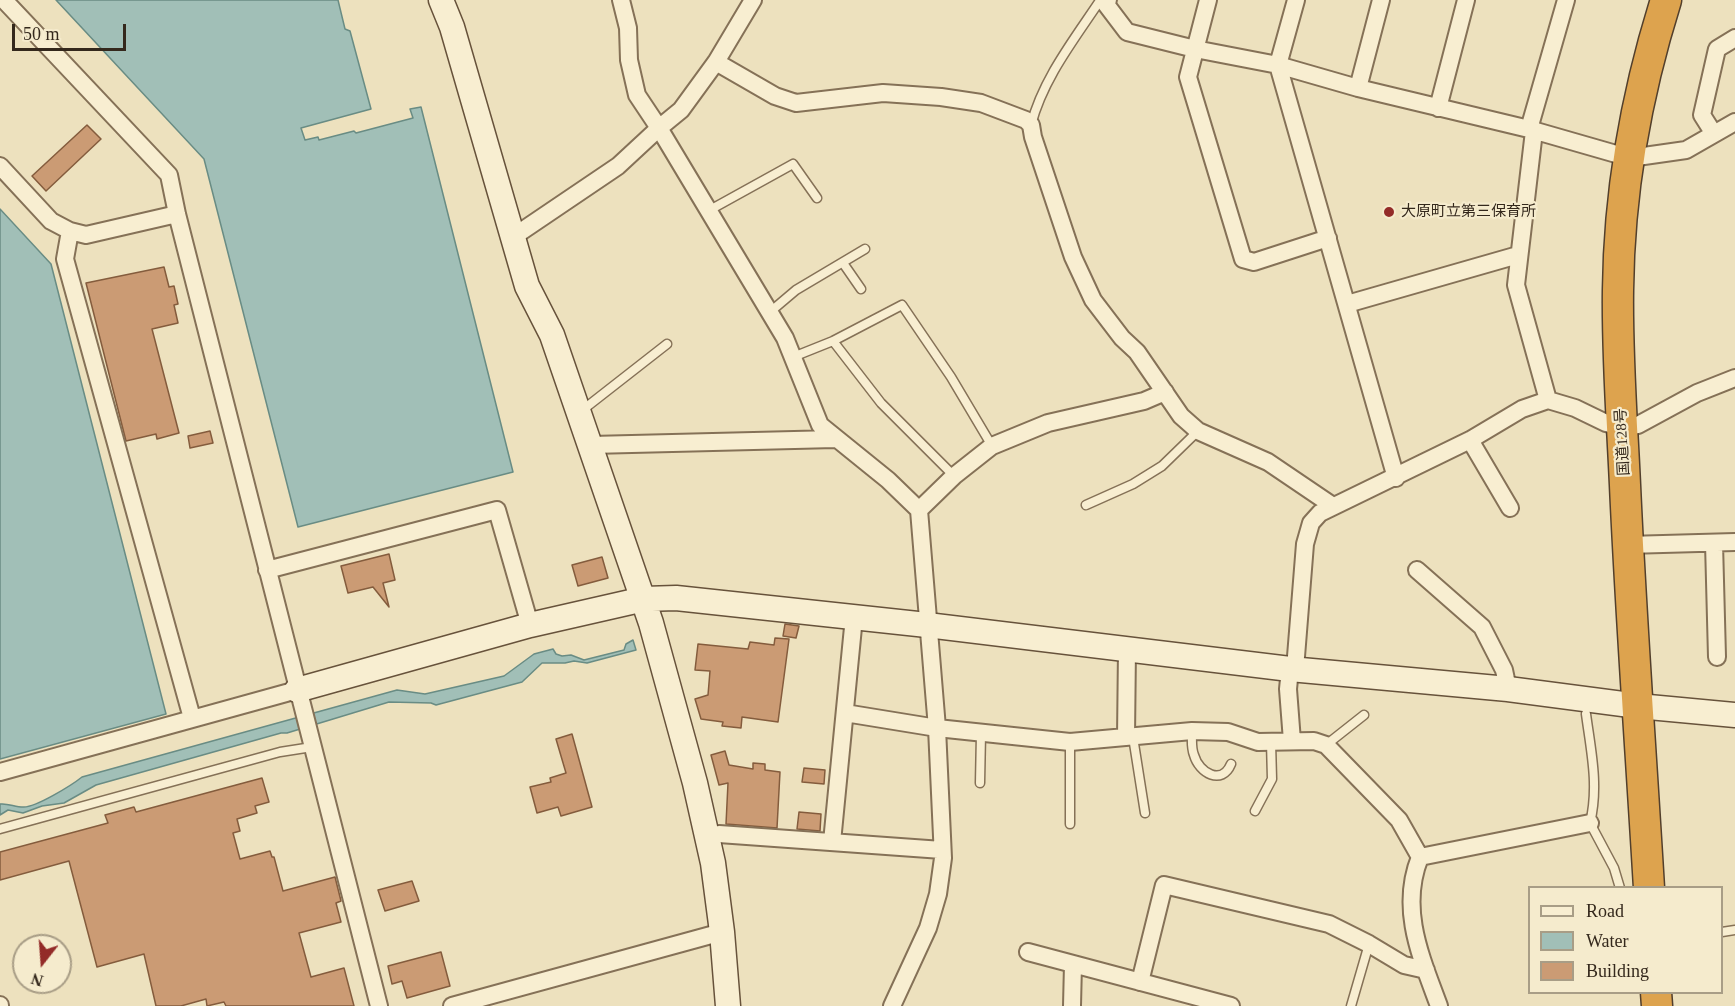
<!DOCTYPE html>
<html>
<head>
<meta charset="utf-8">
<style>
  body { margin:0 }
  #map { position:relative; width:1735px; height:1006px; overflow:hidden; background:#ede1be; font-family:"Times New Roman",serif }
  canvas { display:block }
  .legend { position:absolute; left:1528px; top:886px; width:195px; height:108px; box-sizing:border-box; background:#f5ebcd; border:2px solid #a89d86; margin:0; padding:8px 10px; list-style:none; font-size:18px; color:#34281c }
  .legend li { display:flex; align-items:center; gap:12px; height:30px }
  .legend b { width:30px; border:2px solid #a89d86 }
  .north { position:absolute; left:12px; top:934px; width:60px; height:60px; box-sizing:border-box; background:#f5ebcd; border:2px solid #a89d86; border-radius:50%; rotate:197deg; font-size:16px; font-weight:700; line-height:24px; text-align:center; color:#34281c }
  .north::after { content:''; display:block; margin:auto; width:21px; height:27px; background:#932b28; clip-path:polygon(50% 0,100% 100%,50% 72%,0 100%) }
  .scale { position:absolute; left:12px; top:24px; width:114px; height:27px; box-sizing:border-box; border:3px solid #34281c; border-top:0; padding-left:8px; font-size:18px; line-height:21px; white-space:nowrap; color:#34281c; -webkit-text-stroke:4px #f5ebcd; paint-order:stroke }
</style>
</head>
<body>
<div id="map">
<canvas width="1735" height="1006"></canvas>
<ul class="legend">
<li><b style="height:8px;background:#f8eed1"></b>Road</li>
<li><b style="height:16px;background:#a1bfb7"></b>Water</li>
<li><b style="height:16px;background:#cb9b74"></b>Building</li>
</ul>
<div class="north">N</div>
<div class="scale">50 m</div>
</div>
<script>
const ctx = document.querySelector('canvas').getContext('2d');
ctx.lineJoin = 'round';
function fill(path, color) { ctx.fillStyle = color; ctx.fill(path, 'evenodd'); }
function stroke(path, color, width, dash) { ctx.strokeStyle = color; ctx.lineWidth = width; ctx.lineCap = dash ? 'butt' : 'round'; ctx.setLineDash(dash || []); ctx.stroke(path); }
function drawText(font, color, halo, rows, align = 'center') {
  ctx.font = font + ' "Times New Roman","Noto Sans JP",serif'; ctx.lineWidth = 4.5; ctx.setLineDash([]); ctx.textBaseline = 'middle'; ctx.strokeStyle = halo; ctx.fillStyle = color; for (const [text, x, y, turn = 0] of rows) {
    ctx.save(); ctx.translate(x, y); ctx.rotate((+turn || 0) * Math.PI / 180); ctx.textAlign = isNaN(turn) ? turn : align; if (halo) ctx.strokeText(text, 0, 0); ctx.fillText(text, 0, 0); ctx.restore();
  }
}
const water = new Path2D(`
  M56,0H338L345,29L350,31L371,109L301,128L305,140L318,137L319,140L354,131L356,133L413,118L410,109L421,107L513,472L298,527L204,159Z
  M0,209L51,264L166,714L0,759Z
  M633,640L636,650L587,663L574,661L565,663H542L522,682L436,705L431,703L389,702L287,733H281L96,785L64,803L42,806L23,813L8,810L0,815V804C8,803 15,807 23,807C35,808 72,785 82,777L397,690L425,694L504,676L534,654L553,649L556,654L562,656L571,655L584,660L624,650L626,644Z`);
fill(water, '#a1bfb7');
stroke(water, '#698c84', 1.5);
const building = new Path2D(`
  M87,125L101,139L46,191L32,176Z
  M164,267L169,287L174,286L178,304L174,305L178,323L152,329L179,433L157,439L156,434L126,441L86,283Z
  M210,431L213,443L190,448L188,436Z
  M389,554L395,580L383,583L389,607L373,587L348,593L341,566Z
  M602,557L608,578L578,586L572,565Z
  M785,624L799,626L796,638L783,636Z
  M775,638L789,639L778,722L742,717L741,728L722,726L723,722L701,719L695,699L708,695L710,671L695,670L698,644L748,649L750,642L774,645Z
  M572,734L592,807L561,816L558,807L537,813L530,787L551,782L550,778L566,773L556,739Z
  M725,751L729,765L753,769V763L765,764V770L780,772L777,828L726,824L728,783L719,785L711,755Z
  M804,768L825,770L824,784L802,782Z
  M262,778L269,802L255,806L257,813L237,819L240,831L233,833L240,859L270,851L272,857H274L283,891L335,877L341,901L336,903L341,922L299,933L311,977L344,968L354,1006H226L224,1002L207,1006L206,999L181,1006H156L144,954L97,967L69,861L0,880V852L108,823L105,815L134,807L136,812Z
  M799,812L821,814L820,831L797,829Z
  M412,881L419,901L385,911L378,890Z
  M441,952L450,986L407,998L402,981L392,984L388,966Z`);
fill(building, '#cb9b74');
stroke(building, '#845c3d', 1.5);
const lane = new Path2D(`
  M1031,125C1043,79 1073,41 1099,2L1104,3
  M708,211L793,164L817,198
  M843,263L861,289
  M770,312L796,290L865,249
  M833,341L881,403L954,476
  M793,357L833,341L902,305L951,377L992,446
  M580,412L667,344
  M1086,505L1133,484L1162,466L1198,431
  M1586,714C1591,751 1599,786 1590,823L1614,868L1620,888
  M1192,731C1192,739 1191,748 1194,755C1199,773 1222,786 1231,764
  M1133,737L1145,813
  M1326,745L1364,715
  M980,783L981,734
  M1255,811L1272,779L1271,742
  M1070,824V742
  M0,829L280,752L312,747
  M1722,932L1735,930
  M1351,1006L1369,944`);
const street = new Path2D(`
  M4,0L169,175L177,214L379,1006
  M621,0L628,28L629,60L637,95L659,128L785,338L820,425L888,480L919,510L937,728L943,858L938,894L928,928L892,1006
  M1108,0L1105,3L1127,32L1195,49L1278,65L1358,88L1529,129L1630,158L1686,150L1735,122
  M1208,0L1188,77L1243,259L1254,262L1328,238
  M1296,0L1278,65L1396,478
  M716,62L775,96L796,103L883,93L941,97L981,103L1026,120L1031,125L1033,137L1073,257L1093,300L1122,338L1137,352L1181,416L1198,431L1268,462L1333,506
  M1358,88L1381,0
  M1438,108L1466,0
  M1529,129L1566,0
  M1534,131L1516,285L1548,400
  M1714,134L1702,115L1717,49L1735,38
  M0,166L51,221L70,231L86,235L177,214
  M70,231L65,259L192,718
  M513,237L618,166L659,128L681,110L716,62L753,0
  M1347,304L1518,255
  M1470,440L1510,508
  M591,445L835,439
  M919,510L954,476L992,446L1048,423L1144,401L1165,392
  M1714,543L1717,657
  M1627,545L1735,542
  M267,570L497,510L530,625
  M1417,570L1482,627L1504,670L1508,689
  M1290,669L1288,689L1292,741
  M1295,669L1305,544L1311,523L1320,513L1470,440L1522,409L1548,400L1575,408L1606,423L1622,427L1638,425L1697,393L1735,378
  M845,713L937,728L1070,742L1192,731L1228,732L1258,742L1314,741L1326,745L1399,820L1420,857C1399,909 1421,957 1439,1006
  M1126,737L1127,649
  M0,772L297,690
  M719,834L942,850
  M832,842L854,617
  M1420,857L1590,823
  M1028,952L1231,1006
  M1140,982L1164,885L1329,924L1369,944L1404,965L1426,970
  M0,1005V1006
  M452,1006L722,932
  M1072,1006L1073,964`);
const secondary = new Path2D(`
  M441,0L452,27L527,286L552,335L651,623L695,783L713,863L722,932L728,1006
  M297,690L530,625L644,599L676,598L927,625L1290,669L1508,689L1638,706L1735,715`);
const highway = new Path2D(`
  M1649,888C1641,753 1631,619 1625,485C1622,420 1617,355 1618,290C1619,193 1637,92 1666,0
  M1656,992L1657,1006`);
stroke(lane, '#857157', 11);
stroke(street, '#857157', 20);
stroke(secondary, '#67523b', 27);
stroke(highway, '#523f2c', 33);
stroke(lane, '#f8eed1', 8);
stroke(street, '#f8eed1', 16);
stroke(secondary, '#f8eed1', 24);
stroke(highway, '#dda34e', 30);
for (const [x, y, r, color] of [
  [1389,212,6,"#932b28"]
]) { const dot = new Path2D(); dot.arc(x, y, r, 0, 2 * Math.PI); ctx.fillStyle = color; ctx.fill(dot); stroke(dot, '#f5ebcd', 2); }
drawText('15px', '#34281c', '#f5ebcd', [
  ["大原町立第三保育所",1401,212]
], 'left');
drawText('15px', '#34281c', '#f5ebcd', [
  ["国道128号",1623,442,-93]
]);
</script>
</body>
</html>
